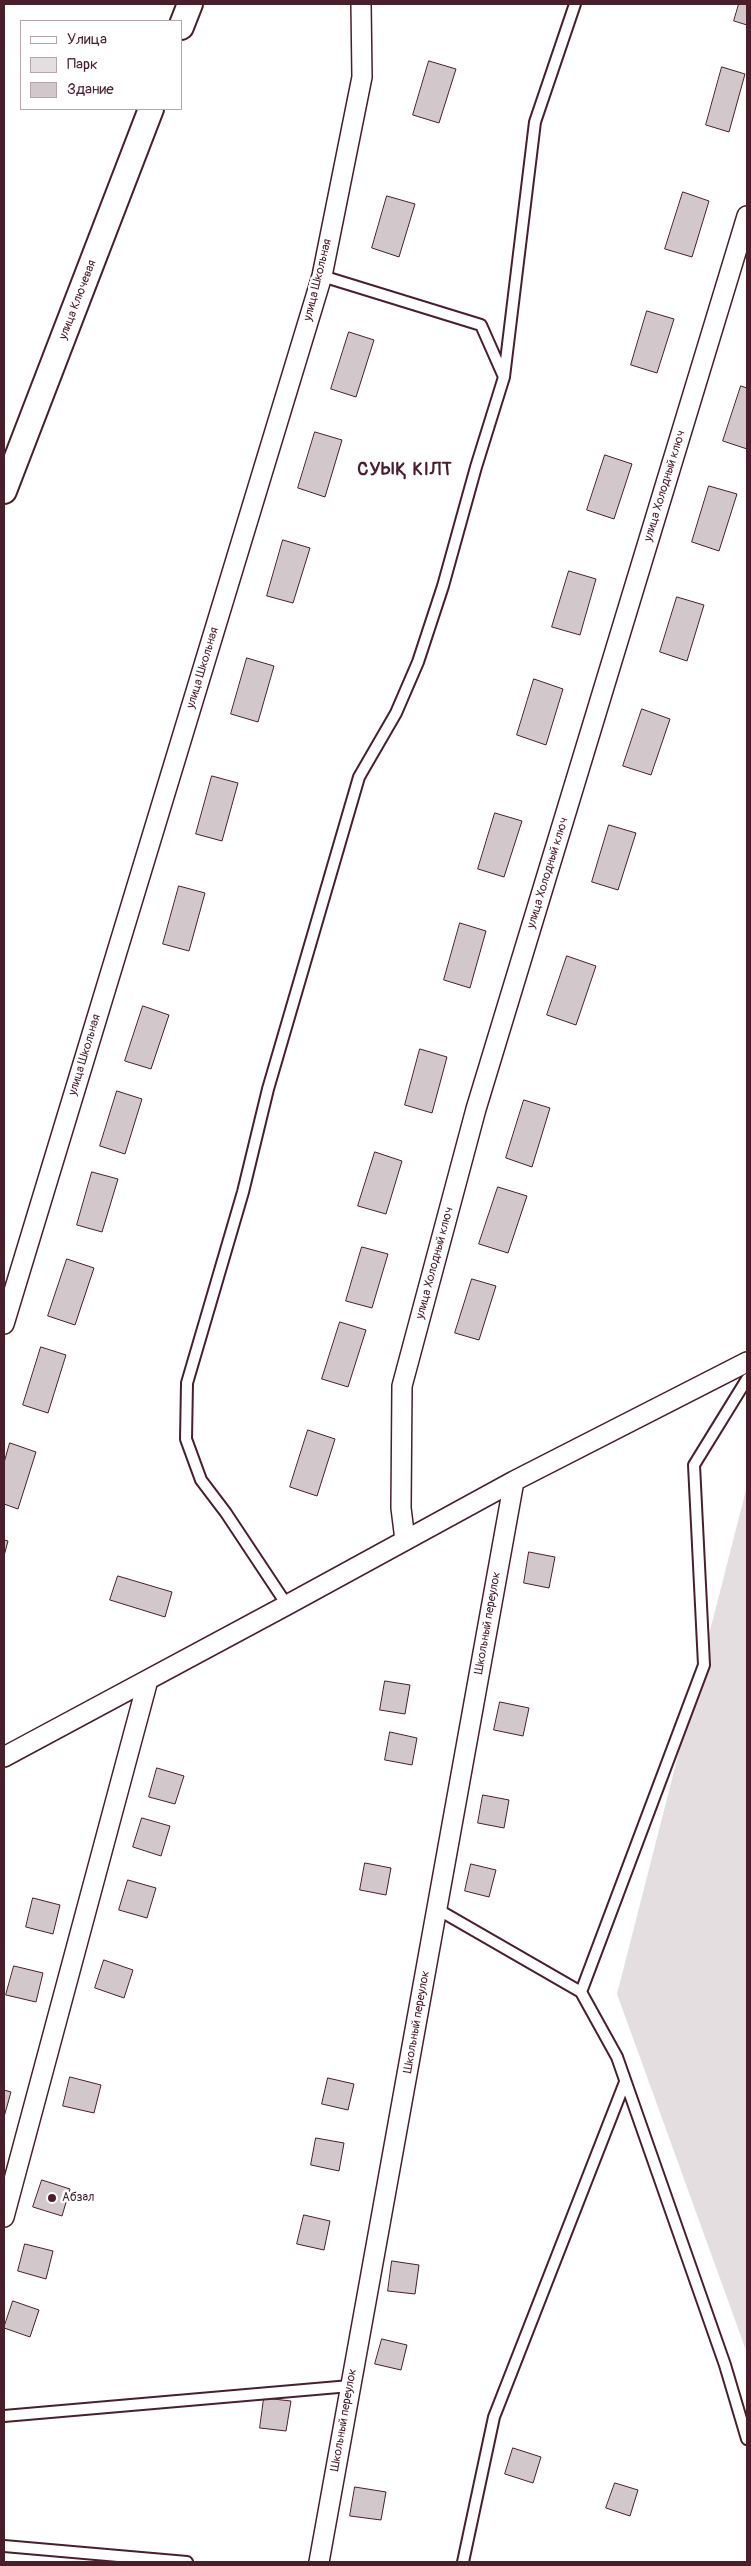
<!DOCTYPE html>
<html>
<head>
<meta charset="utf-8">
<style>
  body { margin:0 }
  #map { position:relative; width:751px; height:2566px; overflow:hidden; background:#fff; font-family:Pangolin,sans-serif }
  canvas { display:block }
  .frame { position:absolute; inset:0; border:5px solid #4a1f2b; pointer-events:none }
  .legend { position:absolute; left:20px; top:20px; width:162px; height:90px; box-sizing:border-box; background:#fff; border:1px solid #b7a5aa; margin:0; padding:6px 9px; list-style:none; font-size:15px; color:#4a1f2b }
  .legend li { display:flex; align-items:center; gap:10px; height:25px }
  .legend b { width:25px; border:1px solid #b7a5aa }
</style>
</head>
<body>
<div id="map">
<canvas width="751" height="2566"></canvas>
<div class="frame"></div>
<ul class="legend">
<li><b style="height:6px;background:#fff"></b>Улица</li>
<li><b style="height:14px;background:#e5dee0"></b>Парк</li>
<li><b style="height:14px;background:#d2c7cb"></b>Здание</li>
</ul>
</div>
<script>
const ctx = document.querySelector('canvas').getContext('2d');
ctx.lineJoin = 'round';
function fill(path, color) { ctx.fillStyle = color; ctx.fill(path, 'evenodd'); }
function stroke(path, color, width, dash) { ctx.strokeStyle = color; ctx.lineWidth = width; ctx.lineCap = dash ? 'butt' : 'round'; ctx.setLineDash(dash || []); ctx.stroke(path); }
function drawText(font, color, halo, rows, align = 'center') {
  ctx.font = font + ' Pangolin,sans-serif'; ctx.lineWidth = 5; ctx.setLineDash([]); ctx.textBaseline = 'middle'; ctx.strokeStyle = halo; ctx.fillStyle = color; for (const [text, x, y, turn = 0] of rows) {
    ctx.save(); ctx.translate(x, y); ctx.rotate((+turn || 0) * Math.PI / 180); ctx.textAlign = isNaN(turn) ? turn : align; if (halo) ctx.strokeText(text, 0, 0); ctx.fillText(text, 0, 0); ctx.restore();
  }
}
fill(new Path2D(`
  M747,1486V2353L617,1994Z`), '#e5dee0');
const building = new Path2D(`
  M739,4H747V25L734,21Z
  M429,61L456,69L439,123L413,115Z
  M722,67L745,74L729,132L706,125Z
  M683,192L709,201L692,257L665,249Z
  M387,196L415,204L399,257L372,248Z
  M647,311L674,319L657,373L631,365Z
  M349,332L374,340L356,397L331,389Z
  M741,386L747,388V449L723,441Z
  M315,432L342,440L325,497L298,488Z
  M605,455L632,464L614,519L587,510Z
  M709,486L737,494L719,551L692,542Z
  M283,540L310,548L293,603L267,596Z
  M569,571L596,579L580,635L552,627Z
  M677,597L704,605L687,661L660,652Z
  M247,658L274,666L258,722L231,714Z
  M534,679L563,689L546,745L517,735Z
  M642,709L670,719L651,775L623,766Z
  M212,776L238,783L222,841L196,834Z
  M495,813L522,821L504,877L478,869Z
  M609,825L636,833L618,890L592,882Z
  M179,886L205,893L189,951L163,944Z
  M460,923L486,931L470,988L444,980Z
  M567,956L596,966L576,1025L547,1015Z
  M143,1006L169,1015L151,1069L125,1061Z
  M420,1049L447,1057L432,1113L405,1105Z
  M117,1091L142,1099L125,1154L100,1146Z
  M524,1100L550,1108L532,1167L506,1158Z
  M375,1152L402,1161L386,1214L358,1206Z
  M92,1172L118,1179L102,1232L77,1225Z
  M498,1187L527,1196L508,1253L479,1244Z
  M362,1247L388,1254L372,1308L346,1301Z
  M67,1259L94,1268L75,1325L48,1316Z
  M472,1279L496,1286L479,1340L455,1333Z
  M340,1322L366,1330L348,1387L322,1379Z
  M41,1347L66,1355L48,1413L23,1405Z
  M308,1430L335,1439L317,1496L290,1487Z
  M10,1443L36,1452L18,1509L4,1504V1463Z
  M4,1540L8,1541L4,1556Z
  M529,1552L555,1557L549,1588L524,1583Z
  M118,1576L172,1592L165,1617L110,1600Z
  M385,1681L410,1685L405,1714L380,1710Z
  M500,1702L529,1708L523,1736L494,1730Z
  M390,1732L417,1738L412,1765L385,1760Z
  M157,1768L184,1776L175,1804L149,1797Z
  M483,1795L509,1800L504,1828L478,1823Z
  M142,1818L170,1826L161,1856L133,1847Z
  M365,1863L391,1868L386,1895L360,1890Z
  M471,1864L496,1870L489,1897L465,1891Z
  M128,1880L156,1888L147,1918L119,1910Z
  M33,1898L60,1905L53,1934L26,1927Z
  M104,1960L133,1970L124,1998L95,1988Z
  M14,1966L43,1973L36,2002L6,1995Z
  M70,2077L101,2085L94,2113L63,2106Z
  M328,2078L354,2084L348,2110L322,2104Z
  M4,2090L11,2092L4,2117Z
  M316,2138L344,2143L339,2171L311,2165Z
  M42,2180L70,2189L62,2216L33,2207Z
  M304,2215L330,2221L324,2250L297,2244Z
  M25,2244L53,2251L46,2279L18,2271Z
  M392,2261L419,2265L415,2294L388,2291Z
  M13,2301L39,2310L30,2337L4,2328Z
  M382,2339L407,2345L401,2370L375,2364Z
  M264,2398L291,2401L286,2431L260,2428Z
  M513,2448L541,2457L533,2483L505,2474Z
  M615,2483L638,2490L630,2516L606,2508Z
  M355,2487L386,2492L381,2520L350,2516Z`);
fill(building, '#d2c7cb');
stroke(building, '#4a1f2b', 1);
const service = new Path2D(`
  M322,276L481,325L504,377
  M747,1379L694,1465L704,1665L581,1992L617,2057L725,2365L747,2439
  M287,1605L226,1513L201,1480L186,1439L187,1383L243,1192L268,1089L359,777L396,713L418,662L443,586L476,467L504,377L535,122L575,4
  M437,1909L581,1992
  M4,2416L350,2386
  M4,2546L187,2562
  M463,2562L494,2417L625,2082`);
const minor = new Path2D(`
  M4,1324L322,276L362,77L361,4
  M405,1540L401,1508L402,1386L476,1109L747,216
  M4,1757L287,1605L514,1481L747,1362
  M4,2217L148,1680
  M319,2562L514,1481`);
const tertiary = new Path2D(`
  M181,27L190,4
  M4,491L151,109`);
stroke(service, '#4a1f2b', 14);
stroke(minor, '#4a1f2b', 22);
stroke(tertiary, '#4a1f2b', 28);
stroke(service, '#fff', 10);
stroke(minor, '#fff', 19);
stroke(tertiary, '#fff', 24);
for (const [x, y, r, color] of [
  [52,2198,5,"#4a1f2b"]
]) { const dot = new Path2D(); dot.arc(x, y, r, 0, 2 * Math.PI); ctx.fillStyle = color; ctx.fill(dot); stroke(dot, '#fff', 2); }
drawText('12px', '#4a1f2b', '#fff', [
  ["улица Школьная",318,280,-76],
  ["улица Ключевая",78,300,-69],
  ["улица Холодный ключ",665,486,-73],
  ["улица Школьная",203,668,-73],
  ["улица Холодный ключ",548,873,-73],
  ["улица Школьная",85,1055,-73],
  ["улица Холодный ключ",435,1263,-75],
  ["Школьный переулок",488,1623,-80],
  ["Школьный переулок",417,2022,-80],
  ["Школьный переулок",344,2420,-80]
]);
drawText('12px', '#4a1f2b', '#fff', [
  ["Абзал",62,2198]
], 'left');
ctx.letterSpacing = '1px';
drawText('bold 18px', '#4a1f2b', '#fff', [
  ["СУЫҚ КІЛТ",405,470]
]);
ctx.letterSpacing = '0px';
</script>
</body>
</html>
